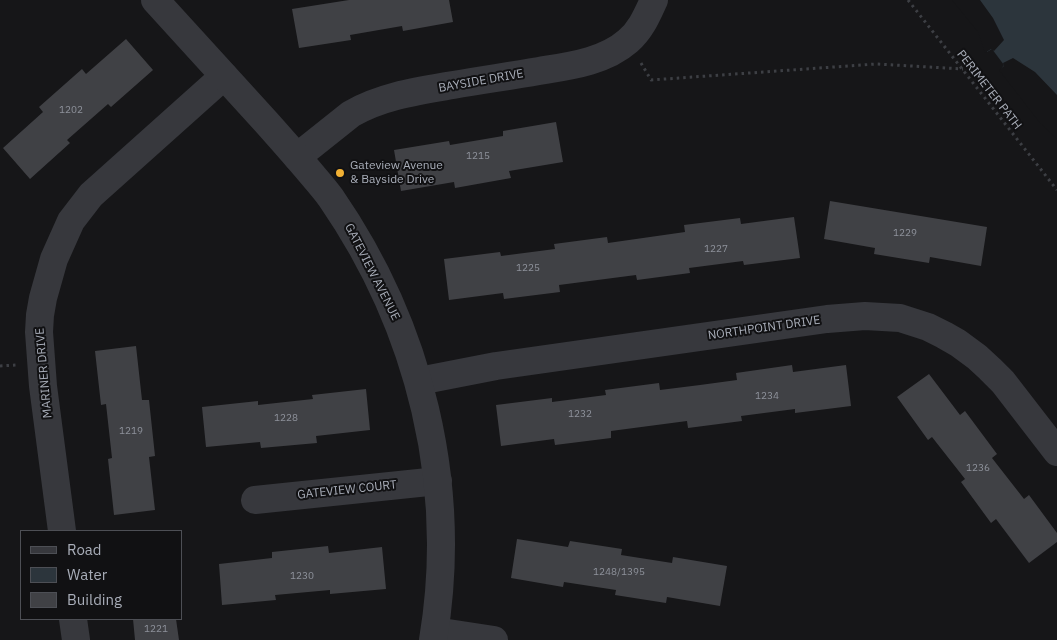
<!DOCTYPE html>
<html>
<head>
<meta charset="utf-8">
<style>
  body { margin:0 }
  #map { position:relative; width:1057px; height:640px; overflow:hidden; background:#161618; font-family:"IBM Plex Sans",sans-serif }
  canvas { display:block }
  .legend { position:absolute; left:20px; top:530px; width:162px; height:90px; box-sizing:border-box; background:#111113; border:1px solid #4d4f55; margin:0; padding:6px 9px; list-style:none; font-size:15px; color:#a8adb8 }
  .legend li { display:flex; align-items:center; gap:10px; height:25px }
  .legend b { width:25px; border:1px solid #4d4f55 }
</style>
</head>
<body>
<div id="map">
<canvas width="1057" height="640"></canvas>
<ul class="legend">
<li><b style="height:6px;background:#37383d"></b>Road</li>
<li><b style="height:14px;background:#2c353c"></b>Water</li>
<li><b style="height:14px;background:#404145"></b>Building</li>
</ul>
</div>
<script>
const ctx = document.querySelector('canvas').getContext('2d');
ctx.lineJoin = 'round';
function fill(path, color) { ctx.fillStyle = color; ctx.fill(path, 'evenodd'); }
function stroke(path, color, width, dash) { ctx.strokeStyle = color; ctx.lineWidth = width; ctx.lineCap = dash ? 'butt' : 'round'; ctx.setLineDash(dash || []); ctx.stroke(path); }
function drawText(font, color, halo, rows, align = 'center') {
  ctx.font = font + ' "IBM Plex Sans",sans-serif'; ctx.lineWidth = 4; ctx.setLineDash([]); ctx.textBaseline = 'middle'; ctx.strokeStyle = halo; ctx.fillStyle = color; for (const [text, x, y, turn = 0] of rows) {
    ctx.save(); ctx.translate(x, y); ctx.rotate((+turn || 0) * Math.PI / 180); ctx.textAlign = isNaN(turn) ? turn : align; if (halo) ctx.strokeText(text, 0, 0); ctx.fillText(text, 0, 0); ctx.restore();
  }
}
fill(new Path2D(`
  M954,0H1057V137L1001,69L1004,65L992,49L987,52L980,31Z`), '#2c353c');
fill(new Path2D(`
  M952,0H980L993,18L1004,40L994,51L991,49L985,53L978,32Z
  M1013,58L1035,72L1057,95V139L1040,123L999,70L1004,66L1003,63Z`), '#161618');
fill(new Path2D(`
  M349,0H449L453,22L403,31L402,26L350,35L351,40L299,48L292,9Z
  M126,39L153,70L111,107L108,104L67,140L70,143L30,179L3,148L43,112L39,107L82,69L86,74Z
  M556,122L563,162L509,171L511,178L455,188L454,182L401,191L394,150L449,141L450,145L503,136V131Z
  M830,201L987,227L981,266L930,257L929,263L874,254L875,248L824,239Z
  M794,217L800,258L744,265L743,261L689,268L690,273L637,280L636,275L559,285L560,292L504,299L503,293L449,300L444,259L500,252L501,256L555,249L554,244L607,237L608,243L685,232L684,225L740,218L741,224Z
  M136,346L142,400H149L155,456L149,457L155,510L114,515L108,459L112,458L106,404L101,405L95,351Z
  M792,365L793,372L846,365L851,406L795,413V409L741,416L742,421L688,428L687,421L611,431V438L555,445L554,439L501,446L496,405L552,398V402L606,395L605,390L659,383L660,390L700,385L737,380L736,373Z
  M929,374L960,415L965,411L997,454L992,458L1024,499L1029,495L1057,533V542L1029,563L996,519L991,523L961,482L965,479L932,437L928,440L897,397Z
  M366,389L370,430L316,436L317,443L261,448L260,442L206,447L202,407L258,401V405L313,399L312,395Z
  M517,539L568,547L570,541L622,549L621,555L672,563L673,557L727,566L720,606L667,597L666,603L615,595L616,590L564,582L563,587L511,578Z
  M328,546L329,553L382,547L386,589L330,594V590L275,595L276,600L222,605L219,564L272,558V552Z
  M133,619H176L179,640H135Z`), '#404145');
stroke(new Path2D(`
  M908,0L1057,190
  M641,63L651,80L876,64L963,69
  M0,366L17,365`), '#3d3f44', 3, [2.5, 4]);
stroke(new Path2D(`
  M297,157L351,114C382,96 418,91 453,85C482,80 510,76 539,71C569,66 604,62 628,41C641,30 647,15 654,0
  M419,381L496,366L827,319L865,316L900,318L928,327L944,335L958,343L977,357L990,369L1003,382L1057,452
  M255,500L438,481
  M62,531L43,386L39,332L40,315L43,298L54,259L71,221L91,195L224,76
  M73,619L76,640
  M435,631L494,640`), '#37383d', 28);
stroke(new Path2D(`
  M155,0C192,41 230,82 267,123C283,141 299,159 314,177C320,184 326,191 331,198C420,327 459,485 433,640`), '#37383d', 28);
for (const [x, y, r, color] of [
  [340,173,5,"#f2b134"]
]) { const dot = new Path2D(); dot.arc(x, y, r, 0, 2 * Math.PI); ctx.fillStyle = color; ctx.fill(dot); stroke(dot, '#111113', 2); }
drawText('10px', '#8e929b', null, [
  ["1202",71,110],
  ["1215",478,156],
  ["1229",905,233],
  ["1227",716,249],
  ["1225",528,268],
  ["1234",767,396],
  ["1232",580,414],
  ["1228",286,418],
  ["1219",131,431],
  ["1236",978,468],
  ["1248/1395",619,572],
  ["1230",302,576],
  ["1221",156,629]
]);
drawText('12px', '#a8adb8', '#111113', [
  ["BAYSIDE DRIVE",481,81,-10],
  ["PERIMETER PATH",989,90,52],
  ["GATEVIEW AVENUE",372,272,63],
  ["NORTHPOINT DRIVE",764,328,-8],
  ["MARINER DRIVE",44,373,-95],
  ["GATEVIEW COURT",347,490,-6]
]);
drawText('12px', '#a8adb8', '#111113', [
  ["Gateview Avenue",350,166],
  ["& Bayside Drive",350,180]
], 'left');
</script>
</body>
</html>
